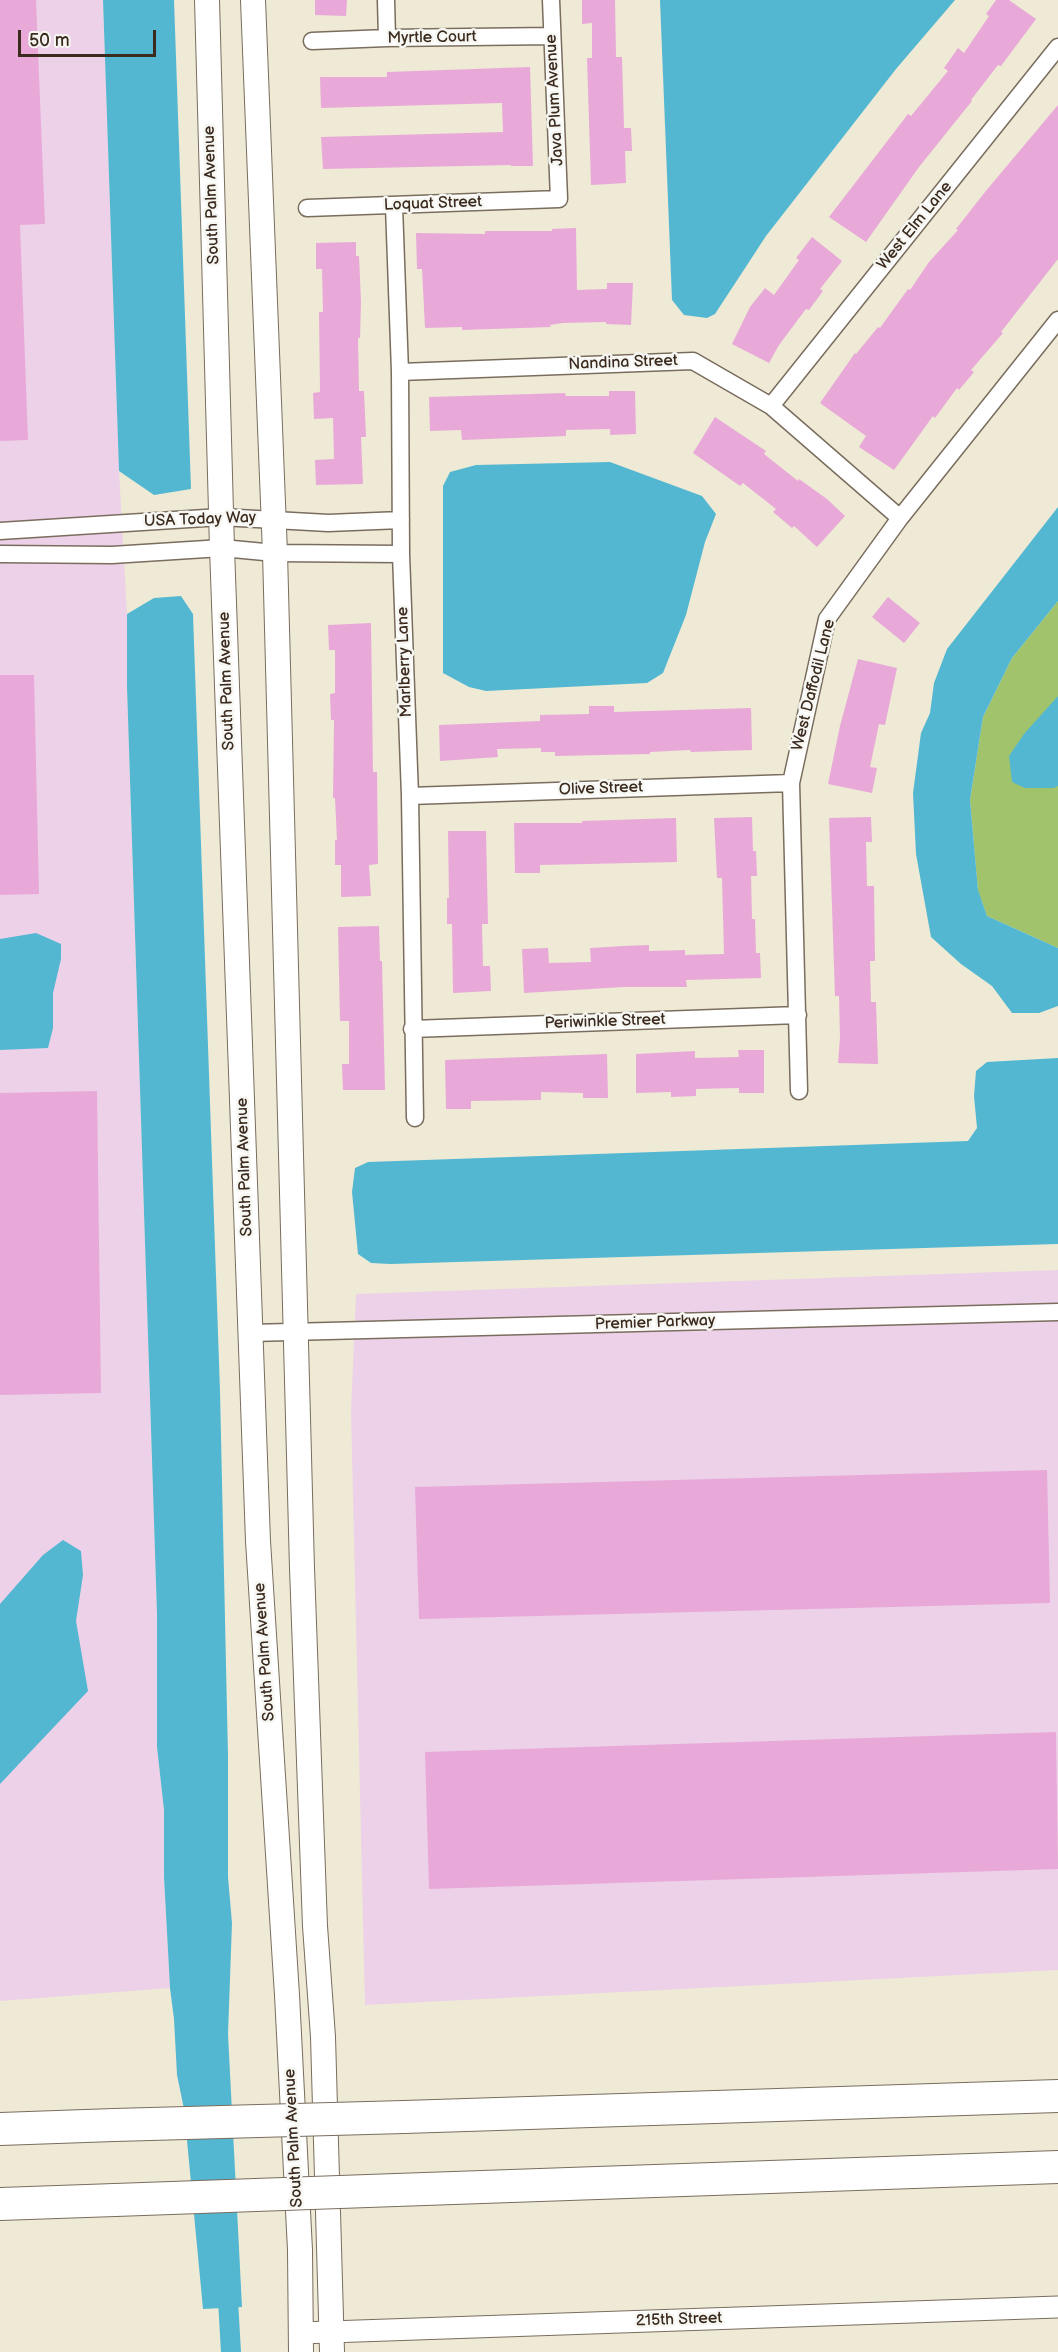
<!DOCTYPE html>
<html>
<head>
<meta charset="utf-8">
<style>
  body { margin:0 }
  #map { position:relative; width:1058px; height:2352px; overflow:hidden; background:#eeead5; font-family:"Balsamiq Sans",sans-serif }
  canvas { display:block }
  .scale { position:absolute; left:18px; top:30px; width:138px; height:27px; box-sizing:border-box; border:3px solid #3b2a1e; border-top:0; padding-left:8px; font-size:18px; line-height:21px; white-space:nowrap; color:#3b2a1e; -webkit-text-stroke:4px #f6f6f2; paint-order:stroke }
</style>
</head>
<body>
<div id="map">
<canvas width="1058" height="2352"></canvas>
<div class="scale">50 m</div>
</div>
<script>
const ctx = document.querySelector('canvas').getContext('2d');
ctx.lineJoin = 'round';
function fill(path, color) { ctx.fillStyle = color; ctx.fill(path, 'evenodd'); }
function stroke(path, color, width, dash) { ctx.strokeStyle = color; ctx.lineWidth = width; ctx.lineCap = dash ? 'butt' : 'round'; ctx.setLineDash(dash || []); ctx.stroke(path); }
function drawText(font, color, halo, rows, align = 'center') {
  ctx.font = font + ' "Balsamiq Sans",sans-serif'; ctx.lineWidth = 5; ctx.setLineDash([]); ctx.textBaseline = 'middle'; ctx.strokeStyle = halo; ctx.fillStyle = color; for (const [text, x, y, turn = 0] of rows) {
    ctx.save(); ctx.translate(x, y); ctx.rotate((+turn || 0) * Math.PI / 180); ctx.textAlign = isNaN(turn) ? turn : align; if (halo) ctx.strokeText(text, 0, 0); ctx.fillText(text, 0, 0); ctx.restore();
  }
}
fill(new Path2D(`
  M0,0H103L119,471L127,614V687L157,1614V1747L164,1810V1877L170,1988L0,2001Z
  M1058,1270V1970L365,2005L351,1412L356,1294Z`), '#edd1e9');
fill(new Path2D(`
  M1058,601V948L987,916L978,891L970,800L983,717L1012,658Z`), '#a0c36c');
fill(new Path2D(`
  M103,0H174L191,489L154,495L119,471Z
  M660,0H955L896,69L766,236L715,314L707,318L684,315L672,300Z
  M610,462L702,496L716,514L705,542L686,615L663,673L647,683L486,691L469,687L443,673V486L450,472L476,465Z
  M1058,507V601L1012,658L983,717L970,800L978,890L987,916L1058,948V1006L1039,1013H1012L992,986L961,964L931,937L916,854L913,793L921,733L930,713L934,683L947,649Z
  M181,596L193,614L220,1391L228,1756V1877L232,1923L228,2034L242,2307L203,2309L184,2109L177,2075L174,2019L170,1988L164,1877V1810L157,1747V1614L127,687V614L154,598Z
  M1058,696V786L1054,788H1025L1012,782L1009,756L1024,734Z
  M36,933L61,944V959L53,993V1028L48,1048L0,1050V939Z
  M1058,1058V1244L390,1264L371,1263L358,1254L352,1192L355,1168L368,1162L968,1141L977,1128L974,1096L976,1071L987,1062Z
  M63,1540L81,1551L83,1575L76,1621L88,1691L0,1784V1604L43,1555Z`), '#53b7d2');
stroke(new Path2D(`
  M227,2283L231,2352`), '#53b7d2', 20);
fill(new Path2D(`
  M0,0H36L45,224L20,225L28,440L0,441Z
  M315,0H347L346,16L315,15Z
  M582,0H615L616,57H622L624,128H631L632,151H625L626,183L591,185L587,58H592V23L582,24Z
  M996,0H1009L1036,19L1001,66L998,65L971,100L972,101L919,167L866,242L829,217L908,114L911,116L948,71L944,68L958,48L964,53L989,16L986,14Z
  M530,67L533,166H511V165L323,169L321,137L503,132L502,103L321,108L320,77H387V72Z
  M1058,105V259L1001,332L1003,333L971,370L974,372L959,390L957,388L935,418L933,416L894,470L859,447L866,436L820,403L855,353L856,354L878,327L880,328L908,289L910,290L929,262L958,230L956,229L985,192Z
  M576,228L577,290L607,289V283H633L631,325L606,324V322L563,323L550,325L551,327L462,330V327L425,328L422,269H417L416,233L485,234V231H552V229Z
  M812,237L842,261L820,289L823,291L809,310L806,309L779,345L769,363L732,344L750,307L765,288L774,295L799,260L796,258Z
  M356,242V256H359L361,302L360,338H358L359,391H364L366,437H361L363,484L316,485L315,460L334,459L333,418L314,419L313,393L320,392L319,312H323L322,269H316V243Z
  M609,391H635L636,434L610,435V429L566,430V436L462,440L461,430L430,431L429,397L565,393L566,396H609Z
  M715,417L766,451L764,454L798,481L799,479L827,499L845,516L817,547L794,526L792,528L773,512L776,509L743,483L740,486L693,453Z
  M888,597L920,623L904,643L872,617Z
  M371,623L373,772H377L378,864L369,865L371,896L341,897V865H335V840H337L335,798H333L334,720H331L330,694L335,693V650H329L328,625Z
  M858,659L897,668L885,725L879,724L870,767L877,768L872,793L828,784L840,726Z
  M0,675H34L39,894L0,895Z
  M589,706H614V712L751,708L752,750L691,752L690,750L650,752V754L555,756V752H541V748L497,749L498,757L440,761L439,725L540,721V715L589,714Z
  M752,817L753,851H756L757,876H751L752,919H755L756,953H760L761,978L686,980L687,987H624L524,993L522,949L548,948L549,963L591,962L590,948L623,946L649,945V951L685,950V955L724,954L722,878H717L714,818Z
  M871,817L872,842H866L867,886H874L875,961H870L871,1002H876L878,1064L838,1063L840,1038L839,996H835L829,818Z
  M676,818L677,862L540,865V873H515L514,823H582V821Z
  M448,831H486L488,924H482L483,966H490L491,991L453,993L452,924H447V898H449Z
  M379,926L380,961H382L385,1090H343L342,1064H349V1021H340L338,927Z
  M738,1050H764V1093H739V1088L696,1089V1096L671,1097V1092L636,1093V1054L695,1051V1058L739,1057Z
  M607,1054L608,1098H583V1093L541,1092V1100L471,1101V1109H446L445,1060Z
  M97,1091L101,1393L0,1395V1093Z
  M1047,1470L1050,1603L419,1619L415,1487Z
  M1056,1732L1058,1869L429,1889L425,1752Z`), '#e8a9d8');
const minor = new Path2D(`
  M386,0L387,38
  M312,41L387,38L552,36
  M394,206L400,372L401,554L410,796L415,1118
  M307,208L559,199L551,0
  M400,372L693,361L771,406L900,518
  M771,406L1058,47
  M0,531L221,517L328,523L401,520
  M0,554L112,555L222,548L275,553L401,554
  M410,796L791,783
  M412,1029L798,1015
  M799,1091L791,783L827,619L900,518L1058,320
  M251,1333L1058,1312`);
const tertiary = new Path2D(`
  M300,2333L1058,2307`);
const secondary = new Path2D(`
  M207,0L222,548L258,1541L287,1995L300,2250L301,2352
  M253,0L275,553L302,1568L315,1926L323,2037L332,2352`);
const motorway = new Path2D(`
  M404,2117L1058,2096
  M0,2129L114,2125
  M396,2190L1058,2167
  M0,2204L115,2200`);
stroke(minor, '#7a6d5e', 19);
stroke(tertiary, '#7a6d5e', 23);
stroke(secondary, '#7a6d5e', 26);
stroke(motorway, '#7a6d5e', 34);
stroke(minor, '#fff', 16);
stroke(tertiary, '#fff', 21);
stroke(secondary, '#fff', 24);
stroke(motorway, '#fff', 32);
const motorwayBridge = new Path2D(`
  M114,2125L404,2117
  M115,2200L396,2190`);
stroke(motorwayBridge, '#7a6d5e', 34, []);
stroke(motorwayBridge, '#fff', 32);
drawText('16px', '#3b2a1e', '#f6f6f2', [
  ["Myrtle Court",432,38,-1],
  ["Java Plum Avenue",555,100,-93],
  ["South Palm Avenue",212,195,-92],
  ["Loquat Street",433,204,-2],
  ["West Elm Lane",915,226,-51],
  ["Nandina Street",623,363,-2],
  ["USA Today Way",200,520,-2],
  ["Marlberry Lane",405,662,-92],
  ["South Palm Avenue",227,681,-92],
  ["West Daffodil Lane",814,685,-76],
  ["Olive Street",601,789,-2],
  ["Periwinkle Street",605,1022,-2],
  ["South Palm Avenue",245,1167,-92],
  ["Premier Parkway",655,1323,-2],
  ["South Palm Avenue",265,1652,-94],
  ["South Palm Avenue",294,2138,-93],
  ["215th Street",679,2320,-2]
]);
</script>
</body>
</html>
